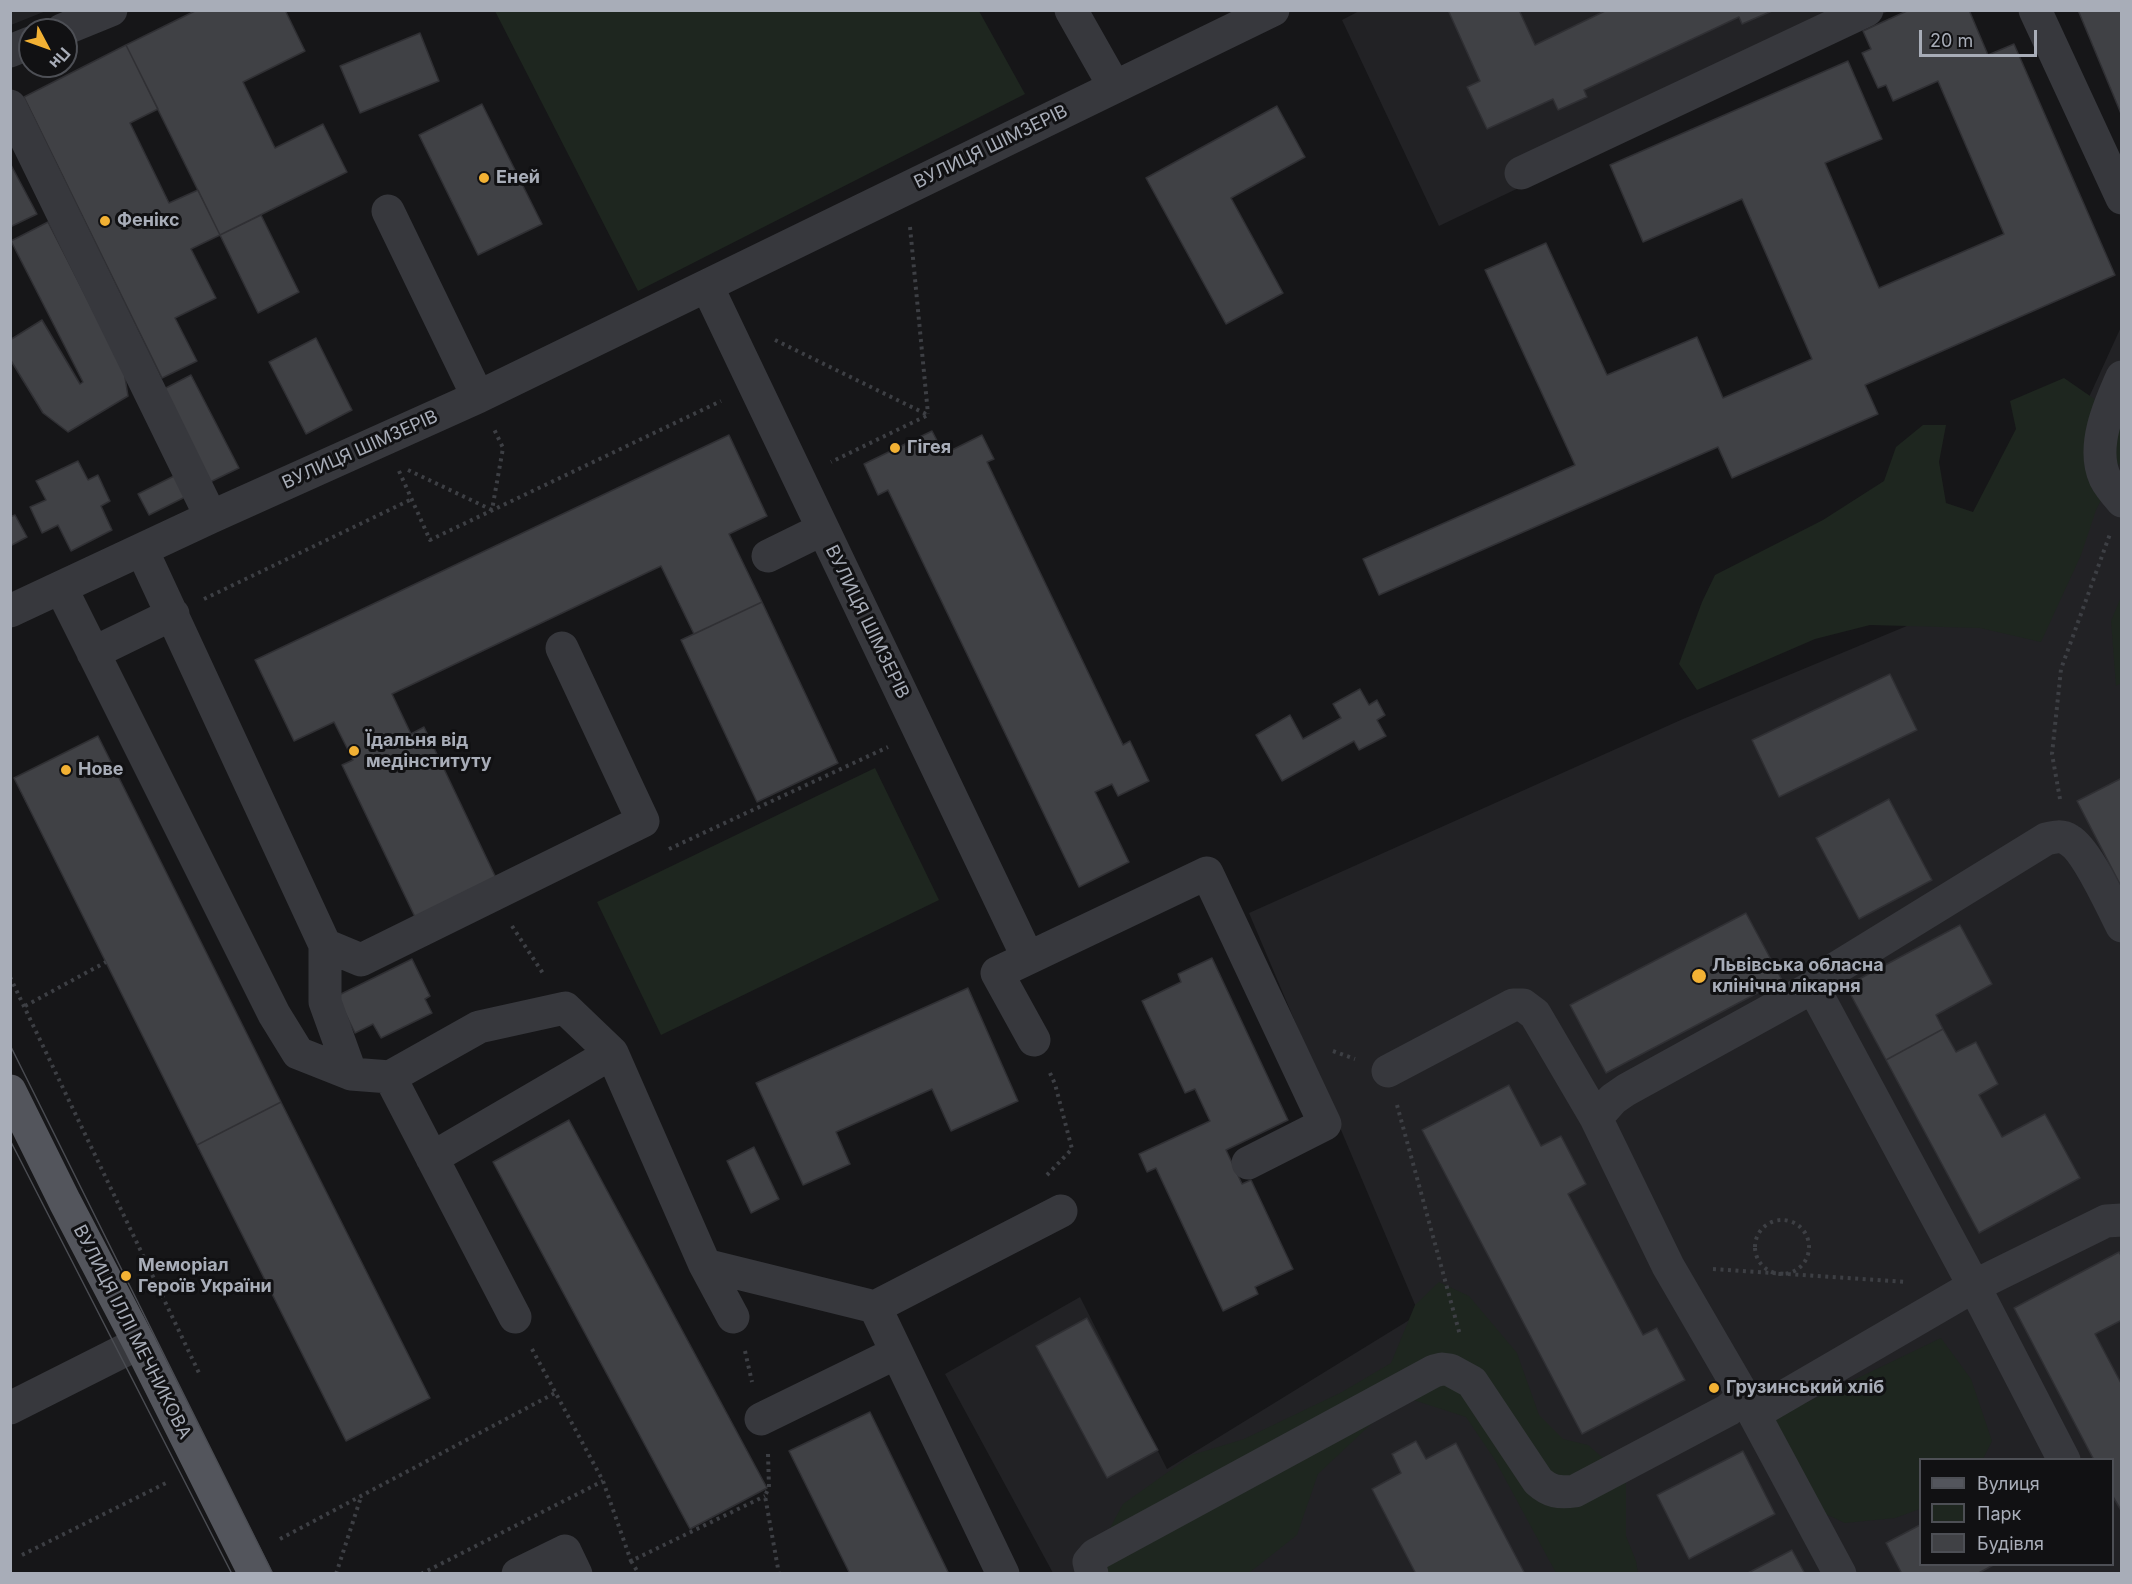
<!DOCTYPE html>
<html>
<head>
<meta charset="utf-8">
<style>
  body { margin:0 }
  #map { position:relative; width:2132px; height:1584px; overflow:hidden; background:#161618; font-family:Inter,sans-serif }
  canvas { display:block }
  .frame { position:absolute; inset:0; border:12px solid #a8adb8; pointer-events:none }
  .legend { position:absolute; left:1919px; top:1458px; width:195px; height:108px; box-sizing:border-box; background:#111113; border:2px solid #4d4f55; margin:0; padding:8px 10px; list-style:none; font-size:18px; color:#a8adb8 }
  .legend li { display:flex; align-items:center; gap:12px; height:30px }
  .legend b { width:30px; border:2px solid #4d4f55 }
  .north { position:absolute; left:18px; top:18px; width:60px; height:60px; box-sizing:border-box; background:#111113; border:2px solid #4d4f55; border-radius:50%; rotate:131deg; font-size:16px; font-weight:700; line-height:24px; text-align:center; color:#a8adb8 }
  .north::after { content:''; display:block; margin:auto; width:21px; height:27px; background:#f2b134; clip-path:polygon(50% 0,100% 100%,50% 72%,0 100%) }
  .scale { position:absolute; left:1919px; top:30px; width:118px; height:27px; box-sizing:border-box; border:3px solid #a8adb8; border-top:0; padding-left:8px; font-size:18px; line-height:21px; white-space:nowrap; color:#a8adb8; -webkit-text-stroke:4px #111113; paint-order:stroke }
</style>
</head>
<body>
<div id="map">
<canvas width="2132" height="1584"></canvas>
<div class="frame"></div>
<ul class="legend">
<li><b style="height:8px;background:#53555c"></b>Вулиця</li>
<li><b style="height:16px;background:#1e261f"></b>Парк</li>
<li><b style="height:16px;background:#404145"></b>Будівля</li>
</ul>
<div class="north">Пн</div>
<div class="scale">20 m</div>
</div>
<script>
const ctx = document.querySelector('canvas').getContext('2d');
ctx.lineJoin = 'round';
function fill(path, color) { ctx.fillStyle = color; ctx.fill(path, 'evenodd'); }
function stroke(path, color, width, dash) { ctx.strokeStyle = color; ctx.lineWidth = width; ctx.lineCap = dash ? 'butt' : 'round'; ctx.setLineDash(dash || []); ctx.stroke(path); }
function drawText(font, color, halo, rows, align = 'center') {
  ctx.font = font + ' Inter,sans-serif'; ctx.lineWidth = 6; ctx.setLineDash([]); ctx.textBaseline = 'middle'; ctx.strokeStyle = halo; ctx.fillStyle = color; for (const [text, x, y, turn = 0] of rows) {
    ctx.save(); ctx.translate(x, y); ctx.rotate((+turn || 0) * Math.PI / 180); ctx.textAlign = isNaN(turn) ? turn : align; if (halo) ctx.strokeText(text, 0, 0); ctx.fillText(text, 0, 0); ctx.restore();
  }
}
fill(new Path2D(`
  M11,10H46V11L11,25Z
  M1361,10L1889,11L1439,226L1342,20Z
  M2121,327V1573H1053L945,1374L1080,1297L1167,1469L1419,1314L1249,913L1683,719L2003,586ZM1920,1460H2112V1564H1920Z`), '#222225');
fill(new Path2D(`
  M495,11H979L1025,94L638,291Z
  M2064,378L2119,416L2121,434V460L2096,510L2081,555L2041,642L1980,628L1870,625L1815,639L1697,690L1679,664L1702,602L1715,575L1823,520L1884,481L1896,447L1923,425H1946L1939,462L1946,503L1973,512L2016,429L2010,401Z
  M2121,597V683L2116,686L2111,621Z
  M875,768L939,900L661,1035L597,902Z
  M1439,1282L1469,1296L1517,1353L1539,1415L1563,1439L1588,1445L1626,1478V1536L1636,1561L1638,1573H1556L1495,1460L1466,1417L1401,1396L1318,1474L1297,1535L1249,1573H1105L1097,1552L1123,1504L1192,1455L1244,1439L1342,1392L1391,1363L1415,1305Z
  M1941,1338L1971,1379L1992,1441L1983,1459L1920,1460V1509L1895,1518L1845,1523L1819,1511L1771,1417L1812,1400Z`), '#1e261f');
const building = new Path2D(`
  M197,10H285L305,51L243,82L275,148L323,124L347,172L220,235L126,45Z
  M1448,10H1519L1535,45L1607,10L1772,11L1742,24L1739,17L1584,90L1587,97L1558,110L1553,99L1487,129L1467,87L1480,81Z
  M1909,10H1969L1988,55L2014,44L2115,275L1865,385L1878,414L1732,478L1718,447L1379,595L1363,559L1575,465L1485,270L1546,243L1607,375L1697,337L1723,398L1812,359L1742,199L1643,242L1610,165L1848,61L1882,139L1825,163L1879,288L2004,234L1938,81L1893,101L1886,85L1878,88L1862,53L1871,49L1863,31Z
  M2078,10H2122V116Z
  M420,33L439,81L360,113L340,66Z
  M126,45L158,109L130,123L169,203L198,190L220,235L191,249L216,298L175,318L197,361L162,378L24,97Z
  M482,104L542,224L478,255L419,135Z
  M1277,106L1305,157L1231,198L1283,293L1226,324L1146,178Z
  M10,163L37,214L10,227Z
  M261,215L299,292L258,313L220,235Z
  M48,222L124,371L128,396L68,432L43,413L10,359V340L42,320L80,384L83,382L11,241Z
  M316,338L352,410L306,434L269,362Z
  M191,375L239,468L208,483L160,391Z
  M932,431L944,454L982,435L994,459L987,462L1123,745L1130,741L1149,781L1118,796L1112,784L1095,792L1129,862L1079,887L888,490L878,495L864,464Z
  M729,435L767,516L729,534L762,602L694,634L661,566L392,694L411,734L424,727L497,880L416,919L342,765L353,760L334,722L294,741L255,660Z
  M78,461L88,480L98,475L110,501L101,506L112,530L71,551L58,525L42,533L30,507L46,500L36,481Z
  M176,475L187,496L149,515L138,494Z
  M15,515L27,537L10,546V517Z
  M762,602L838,763L757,802L681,640Z
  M1890,674L1917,730L1779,797L1752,740Z
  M1360,689L1369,705L1377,700L1385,715L1377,720L1386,736L1359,750L1354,741L1282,781L1256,735L1290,715L1303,739L1341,718L1333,704Z
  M98,736L281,1102L197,1145L14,778Z
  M2122,778V888L2077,801Z
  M1889,799L1932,880L1859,919L1816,838Z
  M1746,913L1782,980L1606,1073L1570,1005Z
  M1960,925L1992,984L1936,1015L1943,1029L1886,1060L1846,986Z
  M1212,958L1288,1120L1226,1150L1242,1184L1251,1180L1293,1269L1255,1287L1258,1294L1223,1311L1156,1168L1147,1172L1139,1154L1210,1121L1195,1089L1185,1093L1142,1001L1181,982L1178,974Z
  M412,959L430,996L425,999L432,1013L381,1038L373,1024L355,1033L337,996Z
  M968,988L1018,1101L951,1131L932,1089L836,1132L850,1164L803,1185L756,1083Z
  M1943,1029L1956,1052L1976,1042L1998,1084L1979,1095L2002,1137L2045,1114L2080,1178L1979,1233L1886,1060Z
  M1509,1085L1541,1146L1561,1136L1586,1184L1568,1194L1643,1335L1657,1328L1685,1380L1582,1434L1422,1130Z
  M281,1102L430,1398L346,1441L197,1145Z
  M569,1120L767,1488L690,1529L493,1162Z
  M754,1147L779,1199L751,1213L727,1161Z
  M2119,1252L2122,1257V1320L2095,1334L2122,1385V1512L2112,1495V1460H2094L2014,1308Z
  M1087,1318L1158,1450L1107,1478L1036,1346Z
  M870,1412L949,1574H850L789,1451Z
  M1416,1441L1426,1459L1456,1443L1525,1574H1416L1372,1489L1401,1473L1392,1454Z
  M1743,1451L1775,1514L1689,1559L1657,1495Z
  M1920,1525V1564H1995L1977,1574H1902L1886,1543Z
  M1792,1550L1805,1574H1746Z`);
fill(building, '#404145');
stroke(building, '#303034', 1.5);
stroke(new Path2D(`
  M910,227L928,414
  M775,340L928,415L831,462
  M408,470L492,510L503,448L494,429
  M399,471L430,540L721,401
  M204,599L412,499
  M2060,799L2052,754L2061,669L2110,534
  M669,849L888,747
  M512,926L544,975
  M10,977L200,1375
  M25,1006L106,962
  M1333,1051L1355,1059
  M1397,1105L1460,1335
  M1047,1175L1072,1149L1055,1084L1050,1073
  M1755 1247a27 27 0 1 1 54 0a27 27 0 1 1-54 0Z
  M1713,1269L1906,1282
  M532,1349L603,1481L631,1561L765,1496
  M745,1351L752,1382
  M768,1454L769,1487L765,1496L779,1574
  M280,1539L555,1393
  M22,1555L168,1482
  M631,1561L639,1574
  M336,1574L361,1497
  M421,1574L603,1481`), '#3d3f44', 4, [3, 4.5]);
stroke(new Path2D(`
  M1071,10L1114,86
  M2035,10L2122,198
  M62,30L111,10
  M10,51L30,43
  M10,106L211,517
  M1521,173L1867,10
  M388,211L478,397
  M707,286L1028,958
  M2122,377C2109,406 2091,447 2105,478C2109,486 2116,494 2122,501
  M142,550L325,945L361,960L643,821L562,648
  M768,556L823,529
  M61,588L274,1014L298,1053L351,1074L390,1077L479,1027L565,1008L612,1053L705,1265L733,1317
  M10,611L211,517L478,397L1273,10
  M93,653L173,614
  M325,945V1002L351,1074
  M1813,987L1974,1286L2064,1460
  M1034,1040L997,973L1207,873L1325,1124L1248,1163
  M1388,1071L1513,1005H1523L1535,1014L1596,1118
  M390,1077L515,1317
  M432,1158L612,1053
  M705,1265L875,1307L1061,1211
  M875,1307L1003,1574
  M10,1408L139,1343
  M1754,1414L1974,1286L2106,1221L2122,1220
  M761,1419L896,1353
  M518,1574L565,1551L576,1574
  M1092,1574L1089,1562L1095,1555L1434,1371L1442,1369L1450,1370L1472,1382L1538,1481C1550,1492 1559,1493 1575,1491L1728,1410L1744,1396
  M1840,1574L1754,1414L1668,1266L1596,1118L1613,1099L1626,1090L1813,987L1838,967L2046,839C2054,837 2062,835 2069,840C2087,850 2111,905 2122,926`), '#37383d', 33);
stroke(new Path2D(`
  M10,1091L65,1202L139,1343L255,1574`), '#53555c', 33);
stroke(new Path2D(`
  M10,1045L273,1574
  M10,1140L232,1574`), '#4a4c52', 1.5);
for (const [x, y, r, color] of [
  [484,178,6,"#f2b134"],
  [105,221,6,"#f2b134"],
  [895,448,6,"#f2b134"],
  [354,751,6,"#f2b134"],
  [66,770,6,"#f2b134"],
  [1699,976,8,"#f2b134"],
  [126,1276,6,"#f2b134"],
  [1714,1388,6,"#f2b134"]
]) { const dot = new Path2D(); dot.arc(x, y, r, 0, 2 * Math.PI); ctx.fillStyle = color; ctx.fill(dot); stroke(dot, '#111113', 2); }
drawText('18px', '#a8adb8', '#111113', [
  ["ВУЛИЦЯ ШІМЗЕРІВ",991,147,-26],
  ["ВУЛИЦЯ ШІМЗЕРІВ",360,450,-24],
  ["ВУЛИЦЯ ШІМЗЕРІВ",867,622,64],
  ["ВУЛИЦЯ ІЛЛІ МЕЧНИКОВА",132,1332,63]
]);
drawText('bold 18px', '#a8adb8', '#111113', [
  ["Еней",496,178],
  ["Фенікс",117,221],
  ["Гігея",907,448],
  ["Їдальня від",366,741],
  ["медінституту",366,762],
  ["Нове",78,770],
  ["Львівська обласна",1712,966],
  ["клінічна лікарня",1712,987],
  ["Меморіал",138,1266],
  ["Героїв України",138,1287],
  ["Грузинський хліб",1726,1388]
], 'left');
</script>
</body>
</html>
